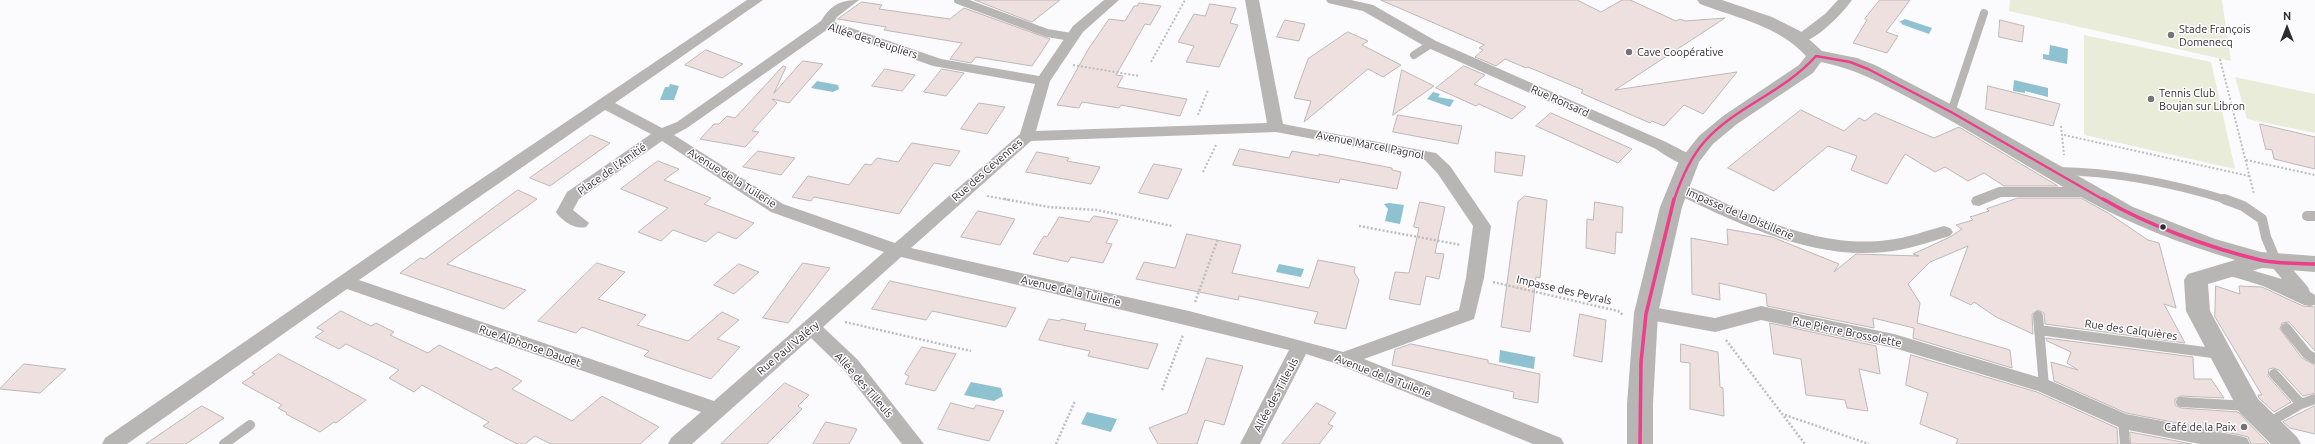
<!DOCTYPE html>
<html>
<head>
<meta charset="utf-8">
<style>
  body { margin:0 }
  #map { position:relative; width:2315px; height:444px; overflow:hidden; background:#fbfafc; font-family:Ubuntu,sans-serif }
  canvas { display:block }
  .north { position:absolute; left:2267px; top:8px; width:40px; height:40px; -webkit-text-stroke:3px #fff; paint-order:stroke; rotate:0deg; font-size:11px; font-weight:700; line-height:16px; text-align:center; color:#302b32 }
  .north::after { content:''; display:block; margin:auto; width:14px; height:18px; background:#302b32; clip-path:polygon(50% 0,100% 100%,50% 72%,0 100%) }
</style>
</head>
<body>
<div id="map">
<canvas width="2315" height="444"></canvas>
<div class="north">N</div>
</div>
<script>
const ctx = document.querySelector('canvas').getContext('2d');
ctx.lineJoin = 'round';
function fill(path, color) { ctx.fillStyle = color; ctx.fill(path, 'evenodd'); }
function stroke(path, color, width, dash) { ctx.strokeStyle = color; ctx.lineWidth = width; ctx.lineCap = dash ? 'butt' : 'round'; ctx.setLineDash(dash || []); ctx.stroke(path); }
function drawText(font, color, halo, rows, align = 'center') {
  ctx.font = font + ' Ubuntu,sans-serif'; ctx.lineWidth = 3; ctx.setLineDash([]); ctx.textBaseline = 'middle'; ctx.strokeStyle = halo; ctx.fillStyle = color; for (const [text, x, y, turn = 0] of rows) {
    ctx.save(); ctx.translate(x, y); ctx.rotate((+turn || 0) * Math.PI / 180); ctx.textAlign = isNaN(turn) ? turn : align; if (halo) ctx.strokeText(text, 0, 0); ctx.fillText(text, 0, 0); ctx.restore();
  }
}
fill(new Path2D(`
  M2010,0H2222L2231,61L2009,11Z
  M2084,35L2211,62L2235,169L2084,135Z
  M2235,77L2315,94V133L2247,119Z`), '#e8ecd8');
fill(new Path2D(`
  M1905,19L1932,28L1929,34L1901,24L1902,23L1899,22Z
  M2050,45L2068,49L2067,64L2043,59V54L2049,55Z
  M2014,80L2048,88V97L2025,91V93L2013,91Z
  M817,81L838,85L839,89L833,92L811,88Z
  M670,84L679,86L674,100H660L665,87H669Z
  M1433,92L1440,94L1438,97L1454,100L1450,107L1427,99Z
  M1389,203L1404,205L1400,224L1385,221L1388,209L1384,204Z
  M1279,264L1304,269L1301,277L1276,272Z
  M1500,350L1535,357L1534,369L1499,362Z
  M971,382L1001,388L1003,396L994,401L964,395Z
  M1087,412L1117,419L1111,432L1081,424Z`), '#8ec2d1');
const building = new Path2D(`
  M975,0H1060L1032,22Z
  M1381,0H1577L1601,12L1622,0H1630L1676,21L1680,19L1685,21L1725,18L1615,90L1737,72L1703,114L1684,105L1664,126L1652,121L1650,123L1581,93L1583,90L1528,67L1526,68L1505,59L1496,66L1475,57L1483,50L1479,48L1484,45Z
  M1880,0H1910L1886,32L1898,36L1887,53L1853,43L1867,20L1865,19Z
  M862,2L882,5L879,9L950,19L964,8L1050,39L1032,66L976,57L971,63L950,59L962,43L884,30L886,27L838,19Z
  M1139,3L1161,6L1150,25L1145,24L1116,75L1123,76L1117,87L1187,99L1180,116L1121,105L1119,108L1082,102L1079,108L1057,105L1089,48L1109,19L1125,21L1134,6H1137Z
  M1210,4L1236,8L1230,23L1238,25L1219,67L1186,62L1194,46L1178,42L1194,14L1205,16Z
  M1285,20L1305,24L1299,41L1277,37Z
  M2000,20L2024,26L2022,42L1999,37Z
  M1348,32L1368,41L1362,45L1401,65L1383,77L1368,69L1304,122L1311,101L1294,98L1308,59Z
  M706,50L743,64L722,78L685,65Z
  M803,61L823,64L789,103L772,99L777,103L752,131L759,132L745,147L700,139L714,124H719L727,116L735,118L783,66L786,67L774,93Z
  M1464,66L1485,75L1474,84L1526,107L1512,119L1479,104L1476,106L1436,88Z
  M885,69L915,75L902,91L872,86Z
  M942,69L964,73L946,96L924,92Z
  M1402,70L1434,86L1393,115Z
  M1988,86L2060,104L2053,126L1986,109Z
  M979,103L1005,107L987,134L961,129Z
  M1801,110L1844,131L1859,118L1865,121L1875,113L1934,138L1959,127L2058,186H2004L1984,173L1968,181L1945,167L1935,172L1905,154L1887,184L1851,170L1857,156L1828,146L1774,191L1728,168Z
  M1551,113L1632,149L1618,163L1536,126Z
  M1398,115L1462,126L1458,144L1393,132Z
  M2260,124L2315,137V169L2274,159L2272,150L2266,149Z
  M591,135L610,143L550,186L530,178Z
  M912,143L960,151L950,166L934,163L899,214L814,197L811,201L792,197L808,176L849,185L865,164L871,165L877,158L898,162Z
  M1240,149L1289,158L1292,151L1319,156V154L1392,168V170L1401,172L1397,189L1340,179L1339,183L1233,165Z
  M758,151L795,158L781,175L743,167Z
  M1037,152L1069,158L1067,161L1100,167L1091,184L1026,172Z
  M1496,152L1525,156L1522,176L1495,172Z
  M658,161L679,169L664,180L711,198L704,204L754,223L736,239L718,232L706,242L673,230L661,241L638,232L668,208L621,189Z
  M1154,164L1182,169L1168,199L1139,193Z
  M518,190L537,199L447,264L526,290L504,309L400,273L420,258L424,259Z
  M1525,196L1547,200L1540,278L1536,277L1530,332L1501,327L1518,202Z
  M2018,198H2081L2108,213L2148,240L2159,243L2176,308L2164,304L2185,343L2045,324L2044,313L2038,310L2032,314L2033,334L1996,317L1974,302L1971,305L1950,295L1968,246L1930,262L1908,284L1920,303L1917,323L2010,350L2012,368L1913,338L1914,328L1873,318L1874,328L1767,306L1766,294L1719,283L1720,300L1692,294L1691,238L1728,245L1727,229L1772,237L1839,264L1834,272L1856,254L1919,256L1913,254L1950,237L1962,229L1956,225L1973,220L1970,217L1989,211L1987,209Z
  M1420,202L1445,207L1435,253L1444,254L1439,279L1426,276L1420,305L1389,299L1395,272L1409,273L1419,228L1414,227Z
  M1595,202L1623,207L1622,233L1616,232L1615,254L1586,248L1587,219L1593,220Z
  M978,211L1015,219L1000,245L961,237Z
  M1094,216L1118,220L1106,243L1112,244L1103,263L1071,257L1068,262L1033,254L1044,236L1047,237L1059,217L1089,222Z
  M1187,234L1241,245L1232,273L1309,288L1318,260L1355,267L1354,272L1359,280L1346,329L1314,323L1318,312L1239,296L1238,300L1136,279L1144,262L1175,268Z
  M597,263L625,272L598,299L646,315L637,325L688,341L722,312L739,320L717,339L740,347L711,379L644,356L649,351L582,327L576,333L538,321Z
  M803,263L830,268L788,323L763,318Z
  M739,264L759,272L734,294L714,285Z
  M890,281L969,298L1016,308L1006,327L932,311L926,320L872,309Z
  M2216,286L2240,294L2239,286L2262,287L2303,306L2315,307V351L2289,322L2282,323L2280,329L2302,358L2315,365V393L2303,396L2279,370L2273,368L2269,369L2268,376L2291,402L2274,412L2259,398L2258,395H2262L2215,317Z
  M341,311L371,326L376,323L394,332L390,335L428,353L439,345L491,370L496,367L522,381L512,389L572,421L602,396L659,427L640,444H551L535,436L525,444H517L483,426L489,422L422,385L414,392L389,378L399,370L346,344L339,349L315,337L324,331L317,328Z
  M1580,314L1606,320L1602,362L1574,356Z
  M1049,319L1060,321L1061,319L1086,324L1084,330L1158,344L1148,369L1088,356L1090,351L1039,340Z
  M1770,323L1876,346L1880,374L1859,369L1868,411L1847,408L1845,400L1806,395L1801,359L1774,354Z
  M2046,338L2193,357L2194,379H2211L2224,398L2181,396L2175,399V405L2181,408L2238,412L2269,444H2251L2248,437L2240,435L2126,413L2054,381L2051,362L2078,370L2067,363L2071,352L2047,341Z
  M1411,344L1488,360V363L1540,374L1538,403L1513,398L1514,392L1392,365L1395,350Z
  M1681,344L1718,352L1720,387L1723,388L1724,416L1690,409V363L1681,362Z
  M922,347L956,354L935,391L905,384L909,376L905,374Z
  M279,354L336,384L366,400L336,423L334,422L320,432L286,414L287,413L278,408L282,405L242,383L255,374L252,373Z
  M1911,355L2037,392L2117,428L2118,444H1956L1958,439L1920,424L1928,393L1906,385Z
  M1207,358L1243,366L1224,425L1205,420L1197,444H1158L1149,428L1187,413Z
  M24,364L66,369L40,393L0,389Z
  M785,383L809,395L798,406L802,409L767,444H721Z
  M951,403L974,409L976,405L1004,411L989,441L938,429Z
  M1317,403L1336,413L1328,424L1333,426L1319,444H1282Z
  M202,406L224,418L186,444H146Z
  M2315,406V434L2290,428L2283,422Z
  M826,422L857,429L849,444H813Z
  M2130,432L2192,444H2131Z`);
fill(building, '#ede0de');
stroke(building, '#bdb8b8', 1);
stroke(new Path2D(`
  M2220,59L2254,194
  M1151,62L1185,0
  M1073,65L1139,76
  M1198,115L1208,90
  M2061,126L2064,155
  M2064,135L2249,176
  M2246,160L2315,175
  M1203,172L1216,145
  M987,196L1010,200`), '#bfbdbc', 2, [2, 2]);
stroke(new Path2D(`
  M1004,199L1049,207L1097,210L1172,226
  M1359,226L1461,245
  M1493,282L1618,311L1623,315
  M1195,302L1218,239
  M845,322L971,351
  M1726,340L1805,444
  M1162,390L1183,335
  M1785,415L1869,444
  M1056,444L1075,401`), '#bfbdbc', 2.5, [2, 2]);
stroke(new Path2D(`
  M958,0L1047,33L1071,37
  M1414,55L1431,44
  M1951,112L1984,13
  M2058,171C2115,172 2172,183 2227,200`), '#b8b6b5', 8);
stroke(new Path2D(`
  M2224,199L2243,206L2262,219L2266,237L2276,261
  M2307,216H2315
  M2038,316L2044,386
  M2286,328L2307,354L2315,359
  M2039,330L2220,354
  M2274,374L2301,404
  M2181,402L2247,406
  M2123,421L2125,444
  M2268,423L2301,404L2315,399
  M224,444L250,425`), '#b8b6b5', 10);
fill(new Path2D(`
  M747,0H763L615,103L662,128L677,122L821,21C831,5 840,0 859,0L837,17L834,22L941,59L1039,76L1073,26L1104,0H1119L1083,32L1050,81L1036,131L1267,123L1245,0H1259L1283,124L1436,153L1450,166L1491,226L1484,278L1474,319L1364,359L1561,438L1564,444H1533L1337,364L1306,354L1260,444H1240L1289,350L901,257L823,327L858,360L924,444H902L844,370L811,338L692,444H668L671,438L701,412L347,289L127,444H102L105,438L462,192ZM828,29L933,66L1035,84L1020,134L895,243L783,204L674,135L687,128ZM605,110L651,134L567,192L556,212C562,221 575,230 586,227L589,223L573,210L579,199L662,141L771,212L884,252L714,401L359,280ZM1276,132L1425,160L1438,174L1473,226L1466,278L1459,310L1343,352L1189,311L911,248L1031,141Z
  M1326,0H1351L1373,5L1436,41L1666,142L1695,157L1697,161L1695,165C1681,168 1666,155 1654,148L1426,47L1363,11L1328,3Z
  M1838,0H1852C1843,13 1812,46 1796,42L1794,39L1796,36L1825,14Z
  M1678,183C1700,189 1721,202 1742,211C1787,230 1838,247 1888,240C1907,238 1925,231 1944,226L1950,228L1953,232L1950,236C1929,242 1907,250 1885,252C1811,260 1737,223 1672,192L1670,188L1672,184Z
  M1999,187H2088L2094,188L2096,192L2094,196L2088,197H2001L1979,206L1973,205L1971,201L1973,197Z
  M2276,255L2282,257L2308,287L2310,292L2315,295V305L2310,306L2304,305L2263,286L2221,273L2218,269L2221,265L2227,263L2282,279L2267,261L2270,257Z
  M1646,306L1715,318L1761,306L1894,334L2051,381L2126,414L2240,436L2247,438L2250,444H2200L2123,429L2038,391L1894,348L1761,320L1715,332L1639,318L1637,313L1639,308Z`), '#b8b6b5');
fill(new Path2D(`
  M1697,0H1722L1772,17L1800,31L1822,51L1857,58L1875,65L1958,108L2133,207L2215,239L2261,252L2315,256V272L2262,268L2208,284L2210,311L2258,399L2297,437L2301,444H2271L2240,413L2186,311L2184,280L2188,274L2235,260C2182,244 2129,224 2081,197C2024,165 1970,130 1913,100C1881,83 1856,69 1821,62L1813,73L1737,124L1713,144L1699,162L1682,207L1658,313L1653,404V444H1627V404L1634,313L1660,207L1679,161L1699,136L1723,116L1799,65L1806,56C1779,26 1737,18 1700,4Z`), '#b8b6b5');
stroke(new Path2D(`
  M1816,56L1850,62L1868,69L1951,112L2104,200
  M1674,200C1681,179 1690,158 1705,141C1735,107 1783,93 1816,56`), '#ee3d8a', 2.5);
stroke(new Path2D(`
  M2103,199C2147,225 2210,248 2260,260C2277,264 2297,263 2315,264
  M1640,444L1641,362L1646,314L1674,199`), '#ee3d8a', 3.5);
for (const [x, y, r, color] of [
  [2171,35,4,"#777379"],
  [1629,52,4,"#777379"],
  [2151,99,4,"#777379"],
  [2163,227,3.5,"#302b32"],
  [2244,427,4,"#777379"]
]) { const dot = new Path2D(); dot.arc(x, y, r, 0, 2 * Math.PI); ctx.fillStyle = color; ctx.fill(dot); stroke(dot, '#fff', 1.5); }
drawText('11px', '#302b32', '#fff', [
  ["Stade François",2179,29],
  ["Domenecq",2179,42],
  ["Cave Coopérative",1637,52],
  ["Tennis Club",2159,93],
  ["Boujan sur Libron",2159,106],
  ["Café de la Paix",2236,427,"right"]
], 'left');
drawText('11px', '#302b32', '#fff', [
  ["Allée des Peupliers",873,41,18],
  ["Rue Ronsard",1560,101,24],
  ["Avenue Marcel Pagnol",1370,145,11],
  ["Place de l'Amitié",612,169,-35],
  ["Rue des Cévennes",987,170,-41],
  ["Avenue de la Tuilerie",732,178,32],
  ["Impasse de la Distillerie",1740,214,23],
  ["Impasse des Peyrals",1564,290,13],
  ["Avenue de la Tuilerie",1071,291,13],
  ["Rue des Calquières",2131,330,8],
  ["Rue Pierre Brossolette",1847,332,12],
  ["Rue Alphonse Daudet",530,346,19],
  ["Rue Paul Valéry",788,348,-40],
  ["Avenue de la Tuilerie",1383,376,21],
  ["Allée des Tilleuls",864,385,49],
  ["Allée des Tilleuls",1276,395,-62]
]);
</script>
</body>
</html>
